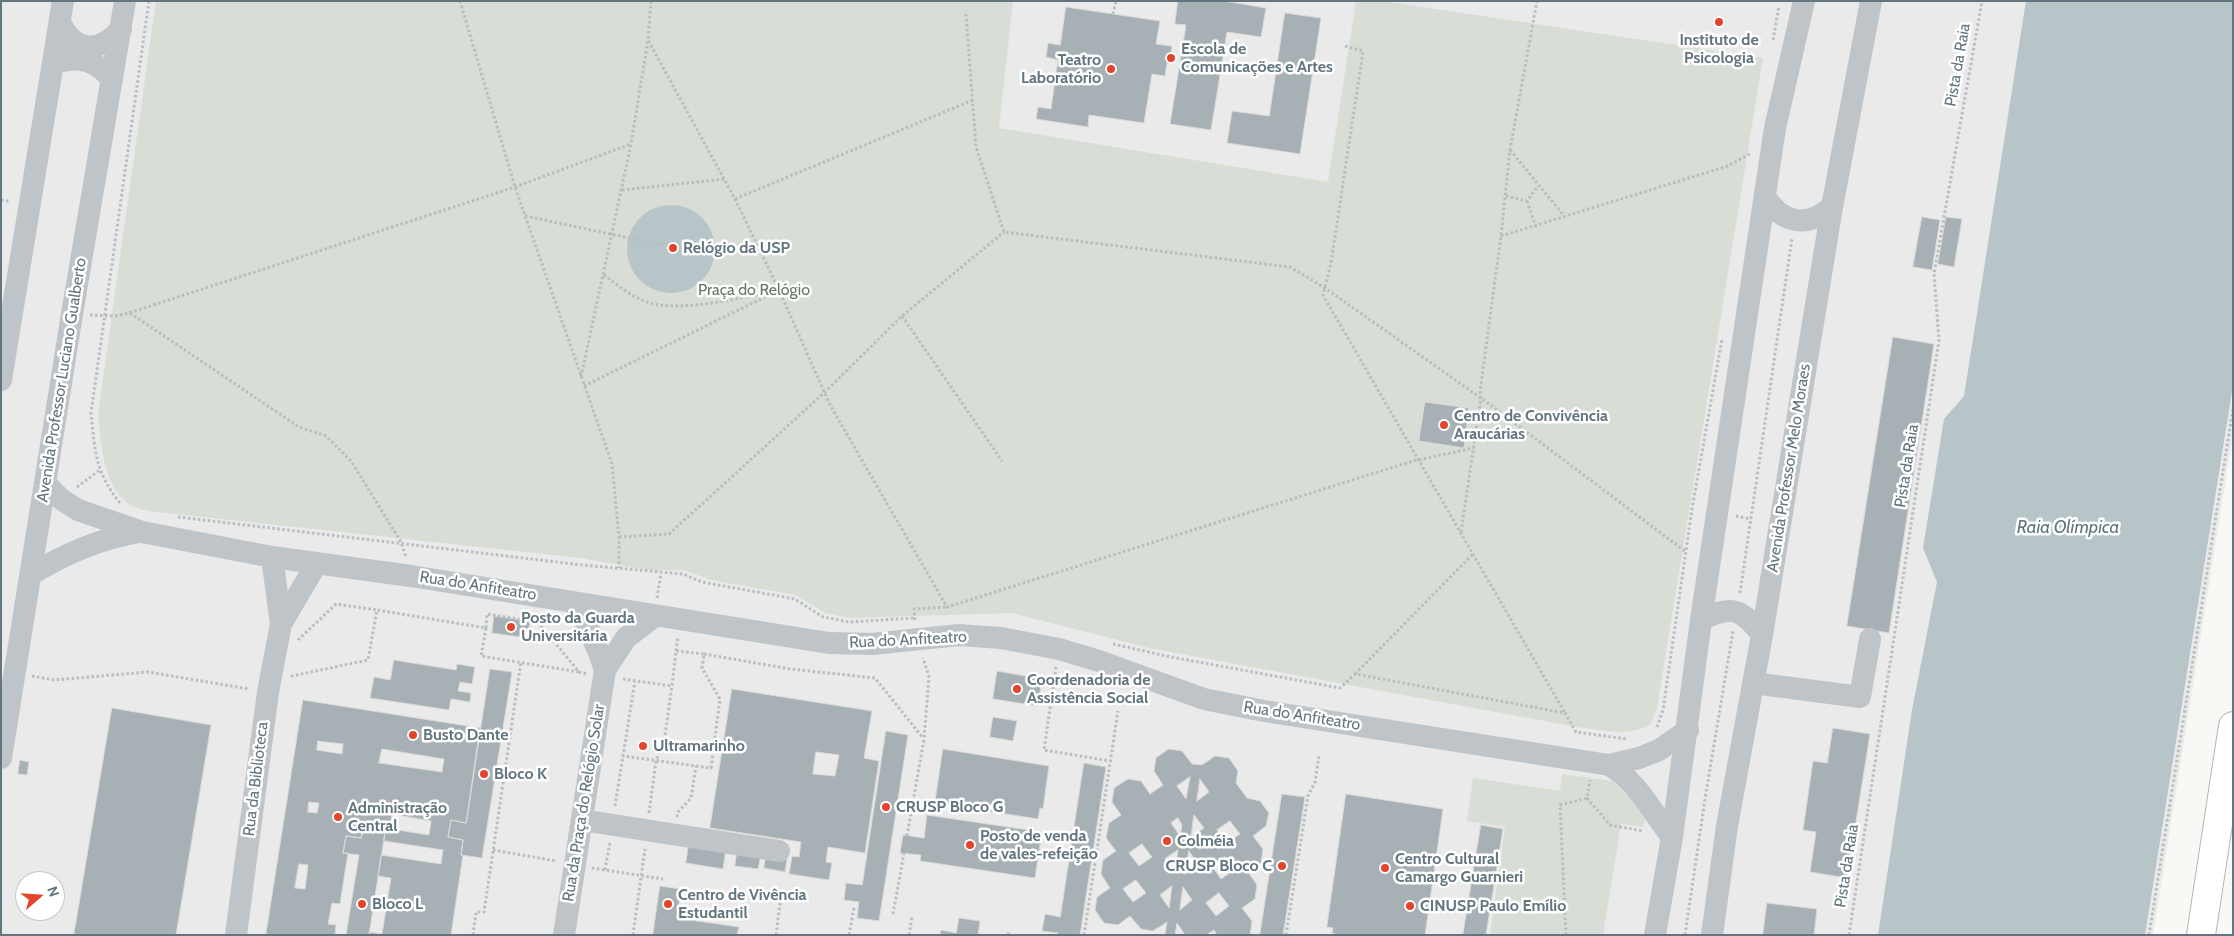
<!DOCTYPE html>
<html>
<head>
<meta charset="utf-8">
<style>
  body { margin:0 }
  #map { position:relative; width:2234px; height:936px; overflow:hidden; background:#f8f8f5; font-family:Cabin,sans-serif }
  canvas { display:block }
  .frame { position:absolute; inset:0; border:2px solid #637680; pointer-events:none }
  .north { position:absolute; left:15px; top:871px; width:50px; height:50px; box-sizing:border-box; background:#fff; border:1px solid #c1c8cc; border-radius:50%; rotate:71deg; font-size:14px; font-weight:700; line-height:20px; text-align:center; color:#637680 }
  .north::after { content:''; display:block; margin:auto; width:18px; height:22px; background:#e2452c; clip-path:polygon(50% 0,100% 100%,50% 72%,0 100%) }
</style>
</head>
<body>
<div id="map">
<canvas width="2234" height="936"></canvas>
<div class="frame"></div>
<div class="north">N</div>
</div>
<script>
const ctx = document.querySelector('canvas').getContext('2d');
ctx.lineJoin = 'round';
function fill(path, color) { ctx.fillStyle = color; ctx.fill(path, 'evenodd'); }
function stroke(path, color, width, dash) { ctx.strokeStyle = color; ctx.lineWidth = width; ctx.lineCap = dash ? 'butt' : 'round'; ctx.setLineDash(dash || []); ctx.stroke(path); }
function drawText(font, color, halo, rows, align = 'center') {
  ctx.font = font + ' Cabin,sans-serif'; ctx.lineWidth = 5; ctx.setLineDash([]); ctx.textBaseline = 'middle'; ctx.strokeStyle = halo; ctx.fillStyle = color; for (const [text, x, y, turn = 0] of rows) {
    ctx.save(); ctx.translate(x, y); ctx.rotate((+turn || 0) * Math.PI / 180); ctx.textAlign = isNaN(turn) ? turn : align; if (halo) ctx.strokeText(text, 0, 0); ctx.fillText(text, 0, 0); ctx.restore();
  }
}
fill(new Path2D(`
  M1,1H2233V434L2153,935H1ZM25,881H55V911H25Z`), '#e9eae9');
fill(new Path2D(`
  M156,1H1013L999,128L1328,182L1356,1H1382L1763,58L1657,708L1651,724C1628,738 1603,730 1577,727L1149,648L1012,613L850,618L825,613L795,595L711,580L684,570H647L581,558L148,511C142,509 134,508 129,504C103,487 101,442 98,414Z
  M1562,774L1612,781L1631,799L1645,819L1643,827L1621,824L1603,935H1490L1505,827L1467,821L1473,778L1560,791Z`), '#d8ddd5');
fill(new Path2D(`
  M2026,1H2233V385L2145,935H1878L1912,710L1937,582L1923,548L1944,419L1964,396Z
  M627 249a44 44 0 1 1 88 0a44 44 0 1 1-88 0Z`), '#b7c5c8');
const building = new Path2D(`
  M1178,1H1224L1266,8L1261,37L1227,32L1211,130L1170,124L1186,25L1175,24Z
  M1066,7L1160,21L1156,44L1172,46L1169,64L1167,63L1165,76L1152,74L1144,123L1089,115L1088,127L1036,119L1038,107L1051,109L1058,60L1046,57L1048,43L1060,45Z
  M1285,13L1321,18L1300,154L1227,143L1232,111L1269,116Z
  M1922,217L1940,220L1932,270L1913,267Z
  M1946,217L1962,219L1954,267L1938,264Z
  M1893,337L1934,344L1889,633L1847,626Z
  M1425,402L1469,408L1464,448L1419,441Z
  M494,616L530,621L528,638L492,633Z
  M394,660L456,670L457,664L475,667L472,684L460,682L458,691L471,693L470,702L451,699L449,710L370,698L374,677L390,680Z
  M490,669L512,672L482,858L461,855L463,840L448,837L451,820L466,823Z
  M997,671L1042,679L1038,706L993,699Z
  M732,689L872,711L864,758L879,761L865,853L828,847L826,862L832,863L829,880L789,874L792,856L799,857L801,842L710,828ZM816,752L839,755L835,776L813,774Z
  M303,700L480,728L466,823L451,820L448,837L463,840L461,855H463L451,935H369V932L382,934L391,878L378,876L381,855L441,864L443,850L384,841L385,828L429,835L431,821L392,814L390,827L364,823L361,838L346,836L343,853H348L340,904L332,903L328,924L336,925L335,935H266ZM318,741L343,744L342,754L317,750ZM382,749L444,759L442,772L379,763ZM309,802L319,803L317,813L308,812ZM299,864L308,865L305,889L295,888Z
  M112,708L211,725L176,935H74Z
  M993,717L1017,721L1013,741L990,737Z
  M1833,728L1870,734L1847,878L1810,872L1816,832L1803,830L1813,761L1827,763Z
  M886,731L908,735L879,921L857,918L859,902L844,900L846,883L862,885Z
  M943,749L1049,766L1043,809L1040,808L1038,819L935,803Z
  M1169,749L1182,751L1192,764L1202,765L1215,756L1229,758L1238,771L1236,783L1247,798L1260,801L1269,813L1266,826L1253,836L1263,849L1261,863L1248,872L1257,885L1255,899L1242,908L1252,921L1250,935H1217L1214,930L1206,935H1185L1177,923L1175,935H1165L1167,922L1153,931L1141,929L1130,916L1118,925L1104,923L1095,910L1097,897L1110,888L1101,874L1103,860L1116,851L1106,838L1109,823L1121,815L1112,802L1114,788L1128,779L1141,781L1150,794L1163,785L1154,771L1156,758ZM1190,777L1186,799L1177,786ZM1200,779L1209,792L1197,801ZM1194,815L1204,828L1191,838ZM1178,818L1182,825L1180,836L1171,823ZM1230,821L1240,834L1227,843L1217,830ZM1142,844L1152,857L1139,866L1129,853ZM1178,850L1175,872L1165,859ZM1189,851L1198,864L1185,874ZM1225,857L1234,870L1221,879L1212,866ZM1136,880L1146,893L1133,902L1123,889ZM1172,886L1169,908L1160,895ZM1183,887L1192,900L1180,910ZM1219,893L1229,906L1216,916L1206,903Z
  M20,760L29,762L27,775L18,774Z
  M1084,763L1106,767L1081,929L1080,935H1057L1058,933L1042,931L1045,914L1060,917Z
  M1282,794L1305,797L1283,935H1260Z
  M1346,794L1443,809L1425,935H1338L1332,933L1333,928L1327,927Z
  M927,815L1042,832L1035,878L920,861L921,855L900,853L903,835L924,838Z
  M364,823L386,826L369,935H346L359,855L343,853L346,836L361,838Z
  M1481,825L1503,829L1486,935H1463Z
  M689,843L726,849L723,869L686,863Z
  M737,852L761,855L758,869L735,866Z
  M766,856L787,859L785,872L764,868Z
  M660,886L681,889L677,918L739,927L737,935H653Z
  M1767,903L1817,909L1814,935H1763Z
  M959,918L980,921L978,935H940L941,930L956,933Z`);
fill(building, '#a6b0b5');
stroke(building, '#dadad8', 1);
const highway = new Path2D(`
  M2201,935L2233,726`);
stroke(highway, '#b2b8bb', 30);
stroke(new Path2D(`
  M460,1L515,187L612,464L619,537V568
  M651,1L648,40L735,199L779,290L830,405L947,607L1413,461L1474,448
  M966,14L976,147L1004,232L1290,267L1325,288L1488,403L1686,552
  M1113,14L1116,1
  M1773,40L1779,6
  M1345,46L1363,51L1331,263L1323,295L1565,713
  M1510,150L1565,217
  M622,190L724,179
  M1506,196L1527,201L1538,186
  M735,199L973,100
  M1,200L9,201
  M1527,201L1536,227
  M525,216L667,246
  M1501,236L1728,166L1751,153
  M604,275C619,286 635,300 654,304C688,311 739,298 774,291
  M130,313L299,427L326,436L351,461L401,542L406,557
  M90,315L115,316L129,313L515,187L631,144
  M902,316L1002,461
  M581,377L631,144L648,40
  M584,386L779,290
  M77,487L100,470
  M120,503C95,472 95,451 91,413L149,1
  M1736,516L1751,519
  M178,517L582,565L683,574L702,582L795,599L823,617L849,622L915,618
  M1461,532L1481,398L1480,391L1501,236L1510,150L1537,1
  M619,537L669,534L825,392L902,316L1004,232
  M1740,593L1792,238
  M657,598L661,573
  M915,620L914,609L947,607
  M486,628L481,656L579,672
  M298,640L336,604L377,610
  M1113,644L1171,657L1340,688L1355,674L1565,713L1576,732L1627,739
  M676,651L678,636
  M704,654L790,669L875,678L923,738
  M1056,667L1044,750L1110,761
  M1355,674L1473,554
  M32,676L54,680L148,672L249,689
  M292,677V676L368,660L377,610L486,628L487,614L538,622L579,672L587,674
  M623,679L672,686L676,651L704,654L702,668L720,699L711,768L623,756
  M1657,727L1663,710L1692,509L1722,339
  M1587,798L1610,825L1643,831
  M615,806L635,681
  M649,813L656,761L665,735L672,686
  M677,817L678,812L691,798L696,766
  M907,836L924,739L929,677L923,658
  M493,850L556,861
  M592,868L663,879
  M605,870L610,842
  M893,914L904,853
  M473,935L476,912H484L521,662
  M633,935L645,849
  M776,935L781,896
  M849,935L854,908
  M909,935L912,917
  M1008,935L1009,932
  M1084,935L1118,711
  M1286,935L1308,796L1315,782L1319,756
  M1566,935L1560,805L1587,798L1590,780
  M1685,935L1705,799L1733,631
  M1849,935L1939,340L1934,274L1982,1
  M2149,935L2233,409`), '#b9bdc0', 3, [2.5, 2.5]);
stroke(new Path2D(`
  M61,24C76,53 100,53 121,29
  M53,64C77,55 96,59 112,80
  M1765,197C1783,224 1807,228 1832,207
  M1,380L63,1
  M45,483L61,499L78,510L142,532L272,557L411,576L829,643L872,644L959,635L1001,638L1059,649L1099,661L1204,699L1264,711L1609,765C1637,781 1652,812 1672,837
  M32,574C66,553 99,539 139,532
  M573,602C588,624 597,645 605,670
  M1701,620C1731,604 1742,609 1762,635
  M281,624L317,563
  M1753,683L1860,697L1870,639
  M1,758L72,314L125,1
  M1609,765L1639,758L1659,750L1688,730
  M582,820L779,851
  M236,935L268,692L281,624L272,557
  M564,935L605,670L626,638L655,616
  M1655,935L1672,837L1701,620L1775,128L1804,1
  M1712,935L1727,826L1762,635L1832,207L1871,1`), '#bfc4c8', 22);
stroke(highway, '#fff', 28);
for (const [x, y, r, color] of [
  [1719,22,5,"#e2452c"],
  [1171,58,5,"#e2452c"],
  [1111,69,5,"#e2452c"],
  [673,248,5,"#e2452c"],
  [1444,425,5,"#e2452c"],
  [511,627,5,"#e2452c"],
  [1017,689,5,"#e2452c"],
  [413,735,5,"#e2452c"],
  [643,746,5,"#e2452c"],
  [484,774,5,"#e2452c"],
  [886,807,5,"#e2452c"],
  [338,817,5,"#e2452c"],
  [1167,841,5,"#e2452c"],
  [970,845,5,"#e2452c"],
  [1282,866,5,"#e2452c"],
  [1385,868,5,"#e2452c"],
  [362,904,5,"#e2452c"],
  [668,904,5,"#e2452c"],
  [1410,906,5,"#e2452c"]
]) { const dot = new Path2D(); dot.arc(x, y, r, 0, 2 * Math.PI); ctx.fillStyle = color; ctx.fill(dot); stroke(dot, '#fff', 2); }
drawText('bold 16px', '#637680', '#fff', [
  ["Instituto de",1719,40,"center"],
  ["Psicologia",1719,58,"center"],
  ["Escola de",1181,49],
  ["Comunicações e Artes",1181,67],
  ["Teatro",1101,60,"right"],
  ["Laboratório",1101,78,"right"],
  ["Relógio da USP",683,248],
  ["Centro de Convivência",1454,416],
  ["Araucárias",1454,434],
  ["Posto da Guarda",521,618],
  ["Universitária",521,636],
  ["Coordenadoria de",1027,680],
  ["Assistência Social",1027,698],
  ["Busto Dante",423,735],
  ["Ultramarinho",653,746],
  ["Bloco K",494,774],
  ["CRUSP Bloco G",896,807],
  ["Administração",348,808],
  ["Central",348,826],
  ["Posto de venda",980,836],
  ["de vales-refeição",980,854],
  ["Colméia",1177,841],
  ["Centro Cultural",1395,859],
  ["Camargo Guarnieri",1395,877],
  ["CRUSP Bloco C",1272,866,"right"],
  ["Centro de Vivência",678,895],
  ["Estudantil",678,913],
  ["Bloco L",372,904],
  ["CINUSP Paulo Emílio",1420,906]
], 'left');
drawText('16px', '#637680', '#fff', [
  ["Pista da Raia",1958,65,-80],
  ["Avenida Professor Luciano Gualberto",62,380,-81],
  ["Pista da Raia",1907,466,-81],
  ["Avenida Professor Melo Moraes",1789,468,-81],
  ["Rua do Anfiteatro",478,586,9],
  ["Rua do Anfiteatro",908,640,-3],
  ["Rua do Anfiteatro",1302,716,9],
  ["Rua da Biblioteca",256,779,-83],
  ["Rua da Praça do Relógio Solar",584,803,-81],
  ["Pista da Raia",1847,866,-81]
]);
drawText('16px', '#687862', '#fff', [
  ["Praça do Relógio",754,290]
]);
drawText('italic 18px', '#5e767b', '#fff', [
  ["Raia Olímpica",2068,528]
]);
</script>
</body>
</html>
